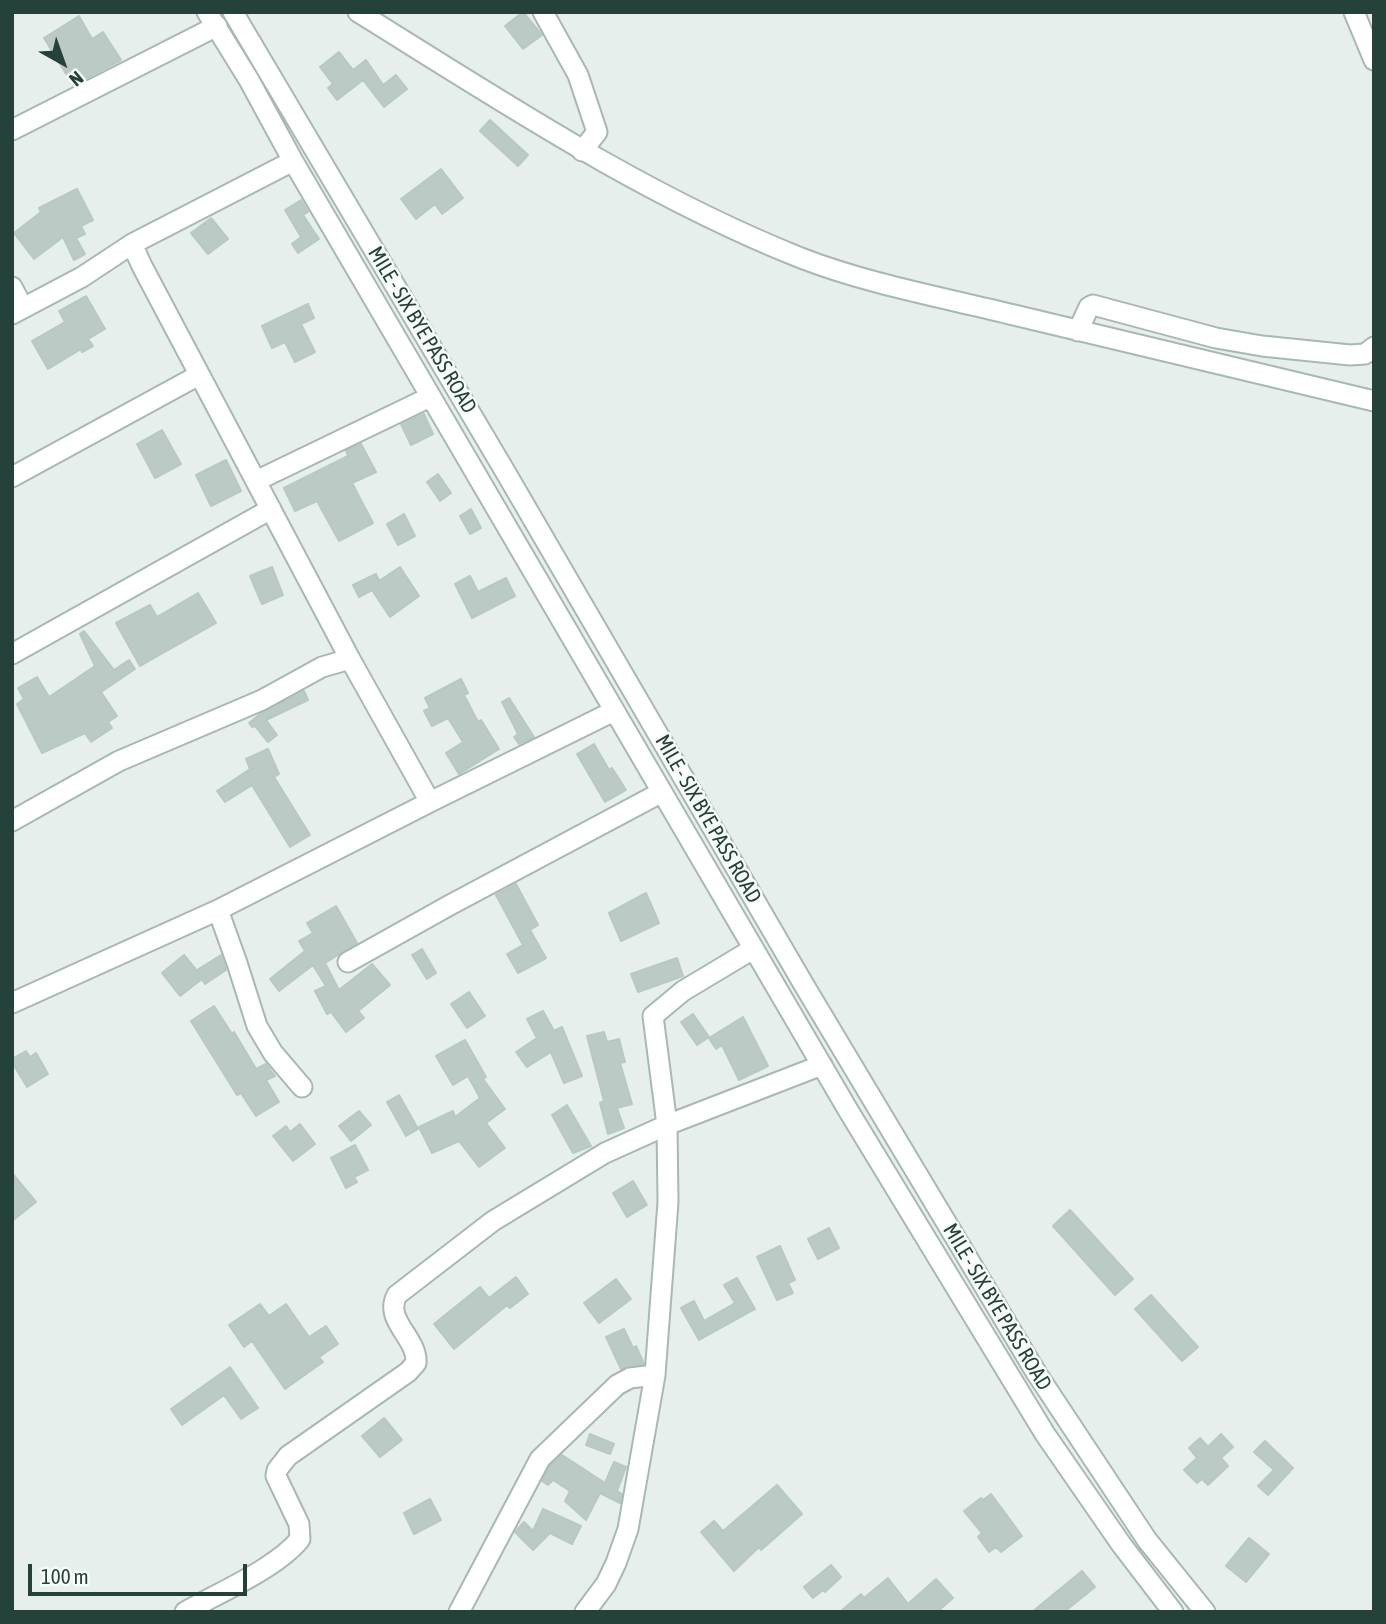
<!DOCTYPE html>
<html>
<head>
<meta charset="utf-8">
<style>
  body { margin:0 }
  #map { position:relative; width:1386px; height:1624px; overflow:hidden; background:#e6efeb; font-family:"Asap Condensed",sans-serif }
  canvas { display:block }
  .frame { position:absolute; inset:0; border:14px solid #24423a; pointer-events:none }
  .north { position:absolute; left:28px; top:28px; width:70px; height:70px; -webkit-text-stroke:5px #f7fbf9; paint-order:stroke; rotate:140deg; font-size:19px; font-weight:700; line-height:28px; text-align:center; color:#24423a }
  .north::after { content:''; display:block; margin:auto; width:24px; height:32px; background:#24423a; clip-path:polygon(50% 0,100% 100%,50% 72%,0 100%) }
  .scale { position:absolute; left:28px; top:1564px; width:219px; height:32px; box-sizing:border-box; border:4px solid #24423a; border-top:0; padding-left:9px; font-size:21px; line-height:24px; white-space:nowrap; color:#24423a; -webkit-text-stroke:5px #f7fbf9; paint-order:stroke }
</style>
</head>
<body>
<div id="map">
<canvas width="1386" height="1624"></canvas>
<div class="frame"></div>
<div class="north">N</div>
<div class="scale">100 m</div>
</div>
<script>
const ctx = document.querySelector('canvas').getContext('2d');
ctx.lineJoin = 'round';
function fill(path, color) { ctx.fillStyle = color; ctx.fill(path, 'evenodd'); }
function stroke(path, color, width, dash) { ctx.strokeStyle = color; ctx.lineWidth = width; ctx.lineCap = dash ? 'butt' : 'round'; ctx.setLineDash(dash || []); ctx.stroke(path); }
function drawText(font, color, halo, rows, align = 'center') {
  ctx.font = font + ' "Asap Condensed",sans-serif'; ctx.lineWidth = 5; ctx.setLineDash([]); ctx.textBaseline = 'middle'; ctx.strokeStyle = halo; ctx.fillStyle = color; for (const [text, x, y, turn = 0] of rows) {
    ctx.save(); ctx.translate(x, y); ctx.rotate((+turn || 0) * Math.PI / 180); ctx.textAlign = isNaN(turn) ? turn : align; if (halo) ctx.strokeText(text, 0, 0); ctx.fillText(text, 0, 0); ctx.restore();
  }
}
const building = new Path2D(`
  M523,12L542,35L523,49L505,26Z
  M79,16L92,39L103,32L121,60L73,85L44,38Z
  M339,52L353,70L366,60L383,85L396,75L407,89L384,107L363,80L337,100L328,88L333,84L320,67Z
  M490,120L528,155L518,166L480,131Z
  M441,169L463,198L442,214L435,204L416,219L401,199Z
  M77,189L93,220L81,226L85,234L76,238L85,254L74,260L63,237L34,259L14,233L41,212L39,208Z
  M301,200L308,212L303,215L319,239L298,253L292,244L301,237L285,210Z
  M211,218L228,239L208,254L191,233Z
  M86,296L105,329L88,339L93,346L82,352L81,349L48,369L32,341L65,322L59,311Z
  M308,304L314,318L301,324L315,352L295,362L285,342L272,348L262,326Z
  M424,414L433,434L411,445L401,424Z
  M162,430L181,464L155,478L137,444Z
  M361,444L376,472L352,483L373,523L339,541L317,501L295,511L284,488L348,456L346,451Z
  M226,460L241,491L211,506L196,475Z
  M438,474L451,493L440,501L427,482Z
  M471,509L481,528L470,534L460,516Z
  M404,514L415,536L398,545L387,524Z
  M272,567L283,595L262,604L250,576Z
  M400,567L419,596L390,617L372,590L359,597L353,585L376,574L379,581Z
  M470,576L478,592L506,578L515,596L472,618L455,584Z
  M198,593L216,623L140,666L116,623L150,605L157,617Z
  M84,631L114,670L129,660L135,669L101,692L117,716L108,722L112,728L91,742L85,733L42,753L17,704L24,699L18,688L37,677L49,697L95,666L80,634Z
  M461,679L468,693L464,695L478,722L481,720L499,749L459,774L446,753L463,742L448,718L432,726L424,711L430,708L425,698Z
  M304,691L308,700L266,720L277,735L268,742L255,726L252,727L249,723L260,714Z
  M509,698L534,737L519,744L514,737L518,734L502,702Z
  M594,744L609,770L612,768L626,790L605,802L577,754Z
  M268,749L279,774L274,777L310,835L290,847L252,785L225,802L217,791L250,769L246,759Z
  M516,884L538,925L530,930L546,958L518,973L507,954L523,945L496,895Z
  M646,893L659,923L621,941L609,913Z
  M336,906L357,943L325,963L339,990L372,964L390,985L358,1011L364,1018L346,1032L331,1012L327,1014L315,991L326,986L313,965L279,991L270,979L305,951L299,941L313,933L307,923Z
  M422,949L436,973L427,979L412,955Z
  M184,955L202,977L197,970L221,955L226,970L205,984L202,979L180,996L162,973Z
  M677,958L683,976L638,992L631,974Z
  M469,992L485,1016L467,1028L451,1004Z
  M214,1006L232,1034L234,1032L256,1069L266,1064L275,1076L266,1080L279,1102L256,1116L241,1093L237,1095L191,1021Z
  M543,1011L554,1031L562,1027L582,1076L564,1083L551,1052L527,1067L516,1052L537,1038L527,1019Z
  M693,1014L709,1037L697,1045L681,1022Z
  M743,1017L768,1066L739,1080L722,1045L716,1049L709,1038Z
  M604,1032L607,1042L619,1039L625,1062L620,1063L632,1104L617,1108L624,1128L608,1134L600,1103L604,1101L587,1036Z
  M465,1040L486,1077L483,1079L505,1109L486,1123L505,1148L479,1167L459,1141L432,1153L419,1127L453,1111L455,1117L480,1098L468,1076L453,1085L436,1056Z
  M26,1051L30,1057L36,1053L48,1074L27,1087L12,1062V1059Z
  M399,1095L418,1129L406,1136L387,1102Z
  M567,1105L591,1146L573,1153L552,1115Z
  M359,1111L371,1125L351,1141L339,1126Z
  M300,1124L315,1144L293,1161L273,1136L286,1126L290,1132Z
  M355,1145L368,1170L354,1177L357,1182L346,1188L331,1158Z
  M12,1173L36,1202L12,1221Z
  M633,1181L647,1205L627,1217L613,1193Z
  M1070,1210L1133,1279L1115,1295L1053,1226Z
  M829,1228L839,1248L818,1259L808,1239Z
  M780,1246L795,1280L788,1283L793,1293L777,1300L757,1257Z
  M516,1277L528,1294L510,1308L507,1305L454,1349L434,1324L480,1287L489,1298Z
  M737,1278L755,1309L699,1340L681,1308L694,1301L704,1321L735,1303L724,1285Z
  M616,1279L631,1299L599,1323L584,1303Z
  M1151,1295L1198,1347L1182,1361L1135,1309Z
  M260,1304L269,1316L286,1304L309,1337L326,1326L338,1344L319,1357L323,1362L285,1389L252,1341L244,1347L229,1325Z
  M624,1329L633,1348L636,1346L644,1364L621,1369L606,1337Z
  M230,1367L258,1408L241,1419L224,1395L182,1425L171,1409Z
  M384,1418L402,1440L380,1457L362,1436Z
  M590,1434L614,1444L610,1454L586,1445Z
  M1221,1434L1233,1447L1221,1458L1228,1466L1208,1485L1202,1479L1197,1483L1184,1470L1197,1458L1189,1448L1200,1438L1208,1447Z
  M1265,1441L1293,1468L1268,1495L1258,1486L1274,1470L1254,1452Z
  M562,1455L605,1483L614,1462L626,1467L617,1491L622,1494L620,1503L600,1493L586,1520L565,1501L570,1491L553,1480L548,1485L542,1481L550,1466Z
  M777,1485L802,1514L761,1550L759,1547L734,1571L701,1532L714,1521L723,1531Z
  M991,1494L1022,1536L1001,1552L996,1547L989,1552L978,1537L982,1533L964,1511L981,1498L983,1500Z
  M430,1499L441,1520L414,1534L404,1513Z
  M543,1509L581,1526L572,1544L550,1533L533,1550L515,1532L524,1522L533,1531Z
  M1249,1538L1269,1554L1246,1582L1226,1566Z
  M831,1565L841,1577L825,1592L823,1590L813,1598L804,1587Z
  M1082,1571L1095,1587L1064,1612H1032Z
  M888,1578L908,1604L936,1579L953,1598L937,1612H840L861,1594L864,1598Z`);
fill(building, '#bbcac4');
stroke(building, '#b8c9c2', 2);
const minor = new Path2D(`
  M207,12L249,80L293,161L848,1110L1045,1434L1121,1544L1173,1612
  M233,12L506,473L804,985L1037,1374L1147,1540L1205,1612
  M358,12C503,102 643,195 801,258C868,284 945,298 1014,315C1134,344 1254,373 1374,401
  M543,12L578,75L597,132L582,151
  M1354,12L1374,60
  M12,130L217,26
  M293,161L132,244L142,266L350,659L430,802L614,711
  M12,287L23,308
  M12,314L82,277L132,244
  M1078,331L1089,307L1093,305L1216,338L1262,346L1350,355L1365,354L1374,347
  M12,477L199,375
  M256,481L430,397
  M12,654L271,509
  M12,821L119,761L262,700L322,667L350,659
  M218,910L237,963L257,1026L273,1053L302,1087
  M753,949L683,991L653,1016L667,1125L822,1065
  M348,962L450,905L662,792
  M12,1003L218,910L430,802
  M185,1612C218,1593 277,1568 300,1539L299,1524L276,1476L277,1470L288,1456L408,1372L416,1363C418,1338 383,1320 397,1295L493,1221L605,1153L667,1125L668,1202L655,1375L628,1529L616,1563L606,1584L585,1612
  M459,1612L540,1459L617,1385L630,1378L655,1375`);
stroke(minor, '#a8b8b2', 23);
stroke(minor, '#fff', 19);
drawText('21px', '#24423a', '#f7fbf9', [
  ["MILE - SIX BYE PASS ROAD",422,330,59],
  ["MILE - SIX BYE PASS ROAD",708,819,60],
  ["MILE - SIX BYE PASS ROAD",997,1307,59]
]);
</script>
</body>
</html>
